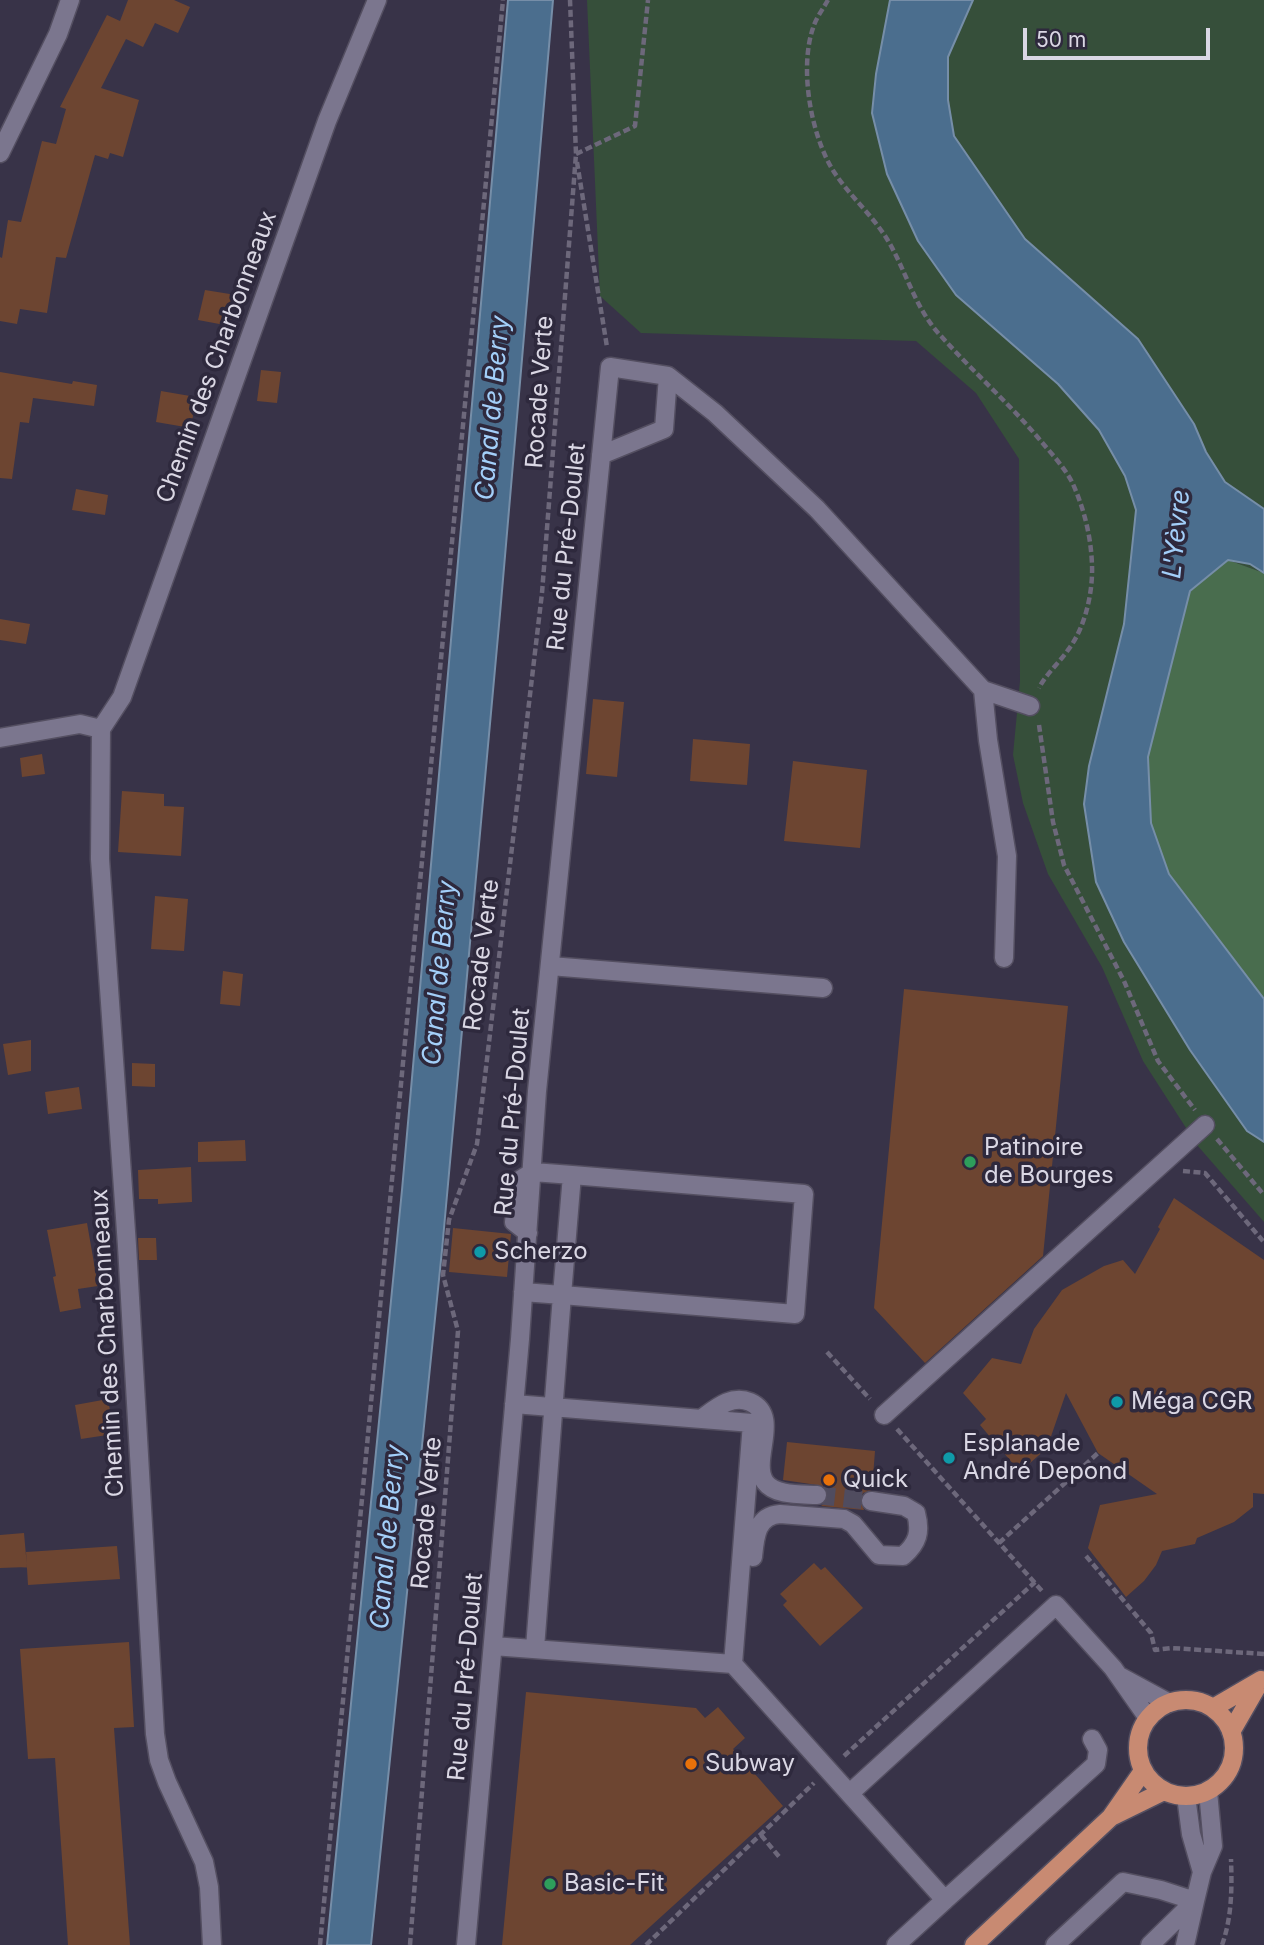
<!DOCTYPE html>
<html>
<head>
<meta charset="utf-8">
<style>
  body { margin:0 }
  #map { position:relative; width:1264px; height:1945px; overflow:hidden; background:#383348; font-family:Inter,sans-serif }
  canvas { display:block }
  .scale { position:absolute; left:1023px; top:28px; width:187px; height:32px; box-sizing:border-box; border:4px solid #dad7e4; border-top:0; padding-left:9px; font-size:21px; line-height:24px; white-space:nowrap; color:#dad7e4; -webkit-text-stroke:5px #2e293d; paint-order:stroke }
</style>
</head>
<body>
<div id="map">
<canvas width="1264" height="1945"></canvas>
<div class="scale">50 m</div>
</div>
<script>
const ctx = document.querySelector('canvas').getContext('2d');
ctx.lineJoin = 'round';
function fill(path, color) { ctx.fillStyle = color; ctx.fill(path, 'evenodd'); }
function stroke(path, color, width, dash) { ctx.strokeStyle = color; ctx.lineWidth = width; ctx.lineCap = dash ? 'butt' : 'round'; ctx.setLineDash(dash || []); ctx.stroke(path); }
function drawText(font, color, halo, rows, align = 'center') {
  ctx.font = font + ' Inter,sans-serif'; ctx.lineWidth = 7; ctx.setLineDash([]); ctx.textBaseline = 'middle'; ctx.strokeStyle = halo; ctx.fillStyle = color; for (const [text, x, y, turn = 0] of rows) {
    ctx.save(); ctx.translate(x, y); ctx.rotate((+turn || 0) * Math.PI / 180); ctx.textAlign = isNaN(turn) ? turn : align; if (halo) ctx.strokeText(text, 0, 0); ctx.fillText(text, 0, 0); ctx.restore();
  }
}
fill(new Path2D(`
  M587,0H1264V573L1228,560L1256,991L1264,999V1222L1197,1145L1143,1061L1102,967L1048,874L1023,803L1013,755L1020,681L1019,459L976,393L916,341L641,333L600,296Z`), '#364f3a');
fill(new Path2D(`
  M1228,560L1264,573V999L1169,874L1151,823L1148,757L1190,591Z`), '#496d4e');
const water = new Path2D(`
  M508,0H553L500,614L442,1250L371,1945H327L402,1190Z
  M890,0H973L948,57V100L954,136L1025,239L1138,339L1194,424L1206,452L1225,482L1264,509V573L1250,564L1228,560L1190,591L1148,757L1151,823L1169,874L1264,999V1142L1247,1131L1190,1050L1124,942L1096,882L1084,804L1089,766L1124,624L1136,510L1125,476L1099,430L1058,384L956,295L918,241L887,174L872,113L876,74Z`);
fill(water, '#4b6e8e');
stroke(water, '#768ea8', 2);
fill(new Path2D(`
  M128,0H174L190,7L178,33L155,23L143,47L126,39L101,88L139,100L123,157L110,153L108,159L95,155L66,258L56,257L47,313L20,309L17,324L0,321V257L2,258L8,220L21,222L42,141L56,144L66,109L60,107L107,15L120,21Z
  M205,290L236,295L230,326L198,320Z
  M261,370L281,372L277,403L257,401Z
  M0,372L72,384L73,381L97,385L94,406L33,398L29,423L20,422L12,479L0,478Z
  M161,391L196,397L191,428L156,422Z
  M76,489L108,495L105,515L72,510Z
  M0,619L30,624L26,644L0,640Z
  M593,699L624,702L617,777L586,774Z
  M693,739L750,744L747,785L690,781Z
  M42,754L45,774L22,777L20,758Z
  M793,761L867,770L860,848L784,841Z
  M122,791L164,794V806L184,807L181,856L118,852Z
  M155,896L188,899L184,951L151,949Z
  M223,971L243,974L240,1006L220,1004Z
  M904,989L1068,1006L1043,1256L925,1363L874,1308Z
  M31,1040V1071L8,1075L3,1044Z
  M132,1063L155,1064V1087L132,1086Z
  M79,1087L82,1109L48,1114L45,1092Z
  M245,1140L246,1161L198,1162V1142Z
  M191,1167L192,1202L158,1204V1199H139L138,1170Z
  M1174,1198L1264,1260V1494L1253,1493V1507L1234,1522L1197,1538L1195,1544L1162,1551L1156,1565L1144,1581L1126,1597L1088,1548L1100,1505L1157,1494L1098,1453L1066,1393L1047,1448L1020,1472L980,1425L986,1419L963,1393L992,1358L1021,1364L1034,1329L1062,1290L1104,1266L1123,1260L1135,1274L1160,1229L1158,1227Z
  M87,1223L98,1286L78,1289L81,1308L60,1312L53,1277L56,1276L47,1230Z
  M453,1228L511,1234L507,1277L449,1272Z
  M138,1238H156L157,1260H139Z
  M108,1399L114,1434L81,1439L75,1405Z
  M787,1442L875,1451L872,1490L863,1493L860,1499L864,1510L821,1506L826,1502L828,1496L824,1486L783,1480Z
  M24,1533L27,1567L0,1568V1535Z
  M117,1546L120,1579L28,1585L26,1552Z
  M814,1563L821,1570L825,1567L863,1608L820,1646L783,1605L787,1601L780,1594Z
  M129,1642L134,1727L114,1728L130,1945H68L55,1758L28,1759L20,1649Z
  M526,1692L696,1708L705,1718L718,1707L745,1738L733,1749L783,1806L630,1945H502Z`), '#6d4531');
stroke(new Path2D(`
  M817,1495L871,1501`), '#504c5f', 18, [18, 9]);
const minor = new Path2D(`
  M0,153L58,34L70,0
  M601,455L664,429L668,376
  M983,690L988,740L1007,856L1004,958
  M101,729L122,697L327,121L377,0
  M0,738L80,724L101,729L100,859L127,1246L155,1734L159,1760L167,1782L204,1862L209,1887L212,1945
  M550,966L823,988
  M572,1175L804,1194L795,1314L562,1295Z
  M528,1233L514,1222L518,1181L533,1172L572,1175
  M523,1292L562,1295L535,1648
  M514,1404L752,1423L733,1664
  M884,1415L1205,1125
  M701,1419C715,1409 731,1394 750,1402C782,1416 750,1460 765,1482C775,1496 801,1494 817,1495
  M753,1557C755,1537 756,1516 780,1514L844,1519L853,1524L879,1555L903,1556C918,1543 921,1532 916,1513L904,1506L871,1501
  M493,1646L733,1664L945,1900L1096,1764L1098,1750L1092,1739
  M1121,1677L1169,1703
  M850,1793L1056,1605L1113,1668L1148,1718
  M1186,1796L1191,1834L1202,1872
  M466,1945L520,1339L537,1091L610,367L668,376L715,413L817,509L983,690L1030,706
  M896,1945L945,1900
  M1055,1945L1123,1882L1161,1890L1195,1901L1185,1945
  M1150,1945L1195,1901L1202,1872L1213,1846L1208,1791`);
const major = new Path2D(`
  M1138 1748a48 48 0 1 1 96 0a48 48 0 1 1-96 0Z
  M1213,1708L1261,1680
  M1231,1732L1261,1680
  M1111,1817L1164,1791
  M974,1945L1111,1817L1143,1771`);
stroke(minor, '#544f61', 21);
stroke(major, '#544f61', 21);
stroke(new Path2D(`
  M828,0C823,9 816,18 813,28C799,69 811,136 834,172C850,196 872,215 887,239C906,270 915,309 941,336C973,372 1009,403 1040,440C1051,453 1064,467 1072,482C1084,508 1091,536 1092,565C1093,593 1085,628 1068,650C1059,663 1046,674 1039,688
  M576,154L635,126L648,0
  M577,162L607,347
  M1039,725L1053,822L1064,865L1124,981L1158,1061L1195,1110
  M1217,1139L1264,1195
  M1183,1171L1205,1173L1263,1241
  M827,1352L870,1399
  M897,1429L1043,1592
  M999,1543L1098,1453
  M1086,1556L1151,1633L1155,1650L1171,1648L1264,1654
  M844,1756L1035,1582
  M761,1835L781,1859
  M320,1945L503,0
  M410,1945L458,1331L443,1275L449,1220L477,1144L542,593L576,154L570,0
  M646,1945L814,1783
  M1222,1945C1232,1917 1232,1888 1231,1859`), '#6d687b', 4.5, [7, 3.5]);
stroke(minor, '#7b768e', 18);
stroke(major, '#c88a72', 18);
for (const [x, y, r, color] of [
  [970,1162,7,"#2e9e5b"],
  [480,1252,7,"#0f9aa8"],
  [1117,1402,7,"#0f9aa8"],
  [949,1458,7,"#0f9aa8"],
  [829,1480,7,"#e8710a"],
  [691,1764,7,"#e8710a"],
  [550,1884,7,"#2e9e5b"]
]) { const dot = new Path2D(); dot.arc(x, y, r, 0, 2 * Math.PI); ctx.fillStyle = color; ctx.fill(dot); stroke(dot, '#2e293d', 2.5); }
drawText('24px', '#dad7e4', '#2e293d', [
  ["Chemin des Charbonneaux",217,357,-70],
  ["Rocade Verte",540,392,-86],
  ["Rue du Pré-Doulet",567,547,-84],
  ["Rocade Verte",482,955,-83],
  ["Rue du Pré-Doulet",513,1112,-85],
  ["Chemin des Charbonneaux",108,1343,-93],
  ["Rocade Verte",427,1513,-85],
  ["Rue du Pré-Doulet",466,1677,-85]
]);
drawText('24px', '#dad7e4', '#2e293d', [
  ["Patinoire",984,1148],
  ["de Bourges",984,1176],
  ["Scherzo",494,1252],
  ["Méga CGR",1131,1402],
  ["Esplanade",963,1444],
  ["André Depond",963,1472],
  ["Quick",843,1480],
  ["Subway",705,1764],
  ["Basic-Fit",564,1884]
], 'left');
drawText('italic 26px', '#a3cff9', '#2e293d', [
  ["Canal de Berry",493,408,-85],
  ["L'Yèvre",1177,534,-84],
  ["Canal de Berry",440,973,-85],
  ["Canal de Berry",388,1537,-85]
]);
</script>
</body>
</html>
